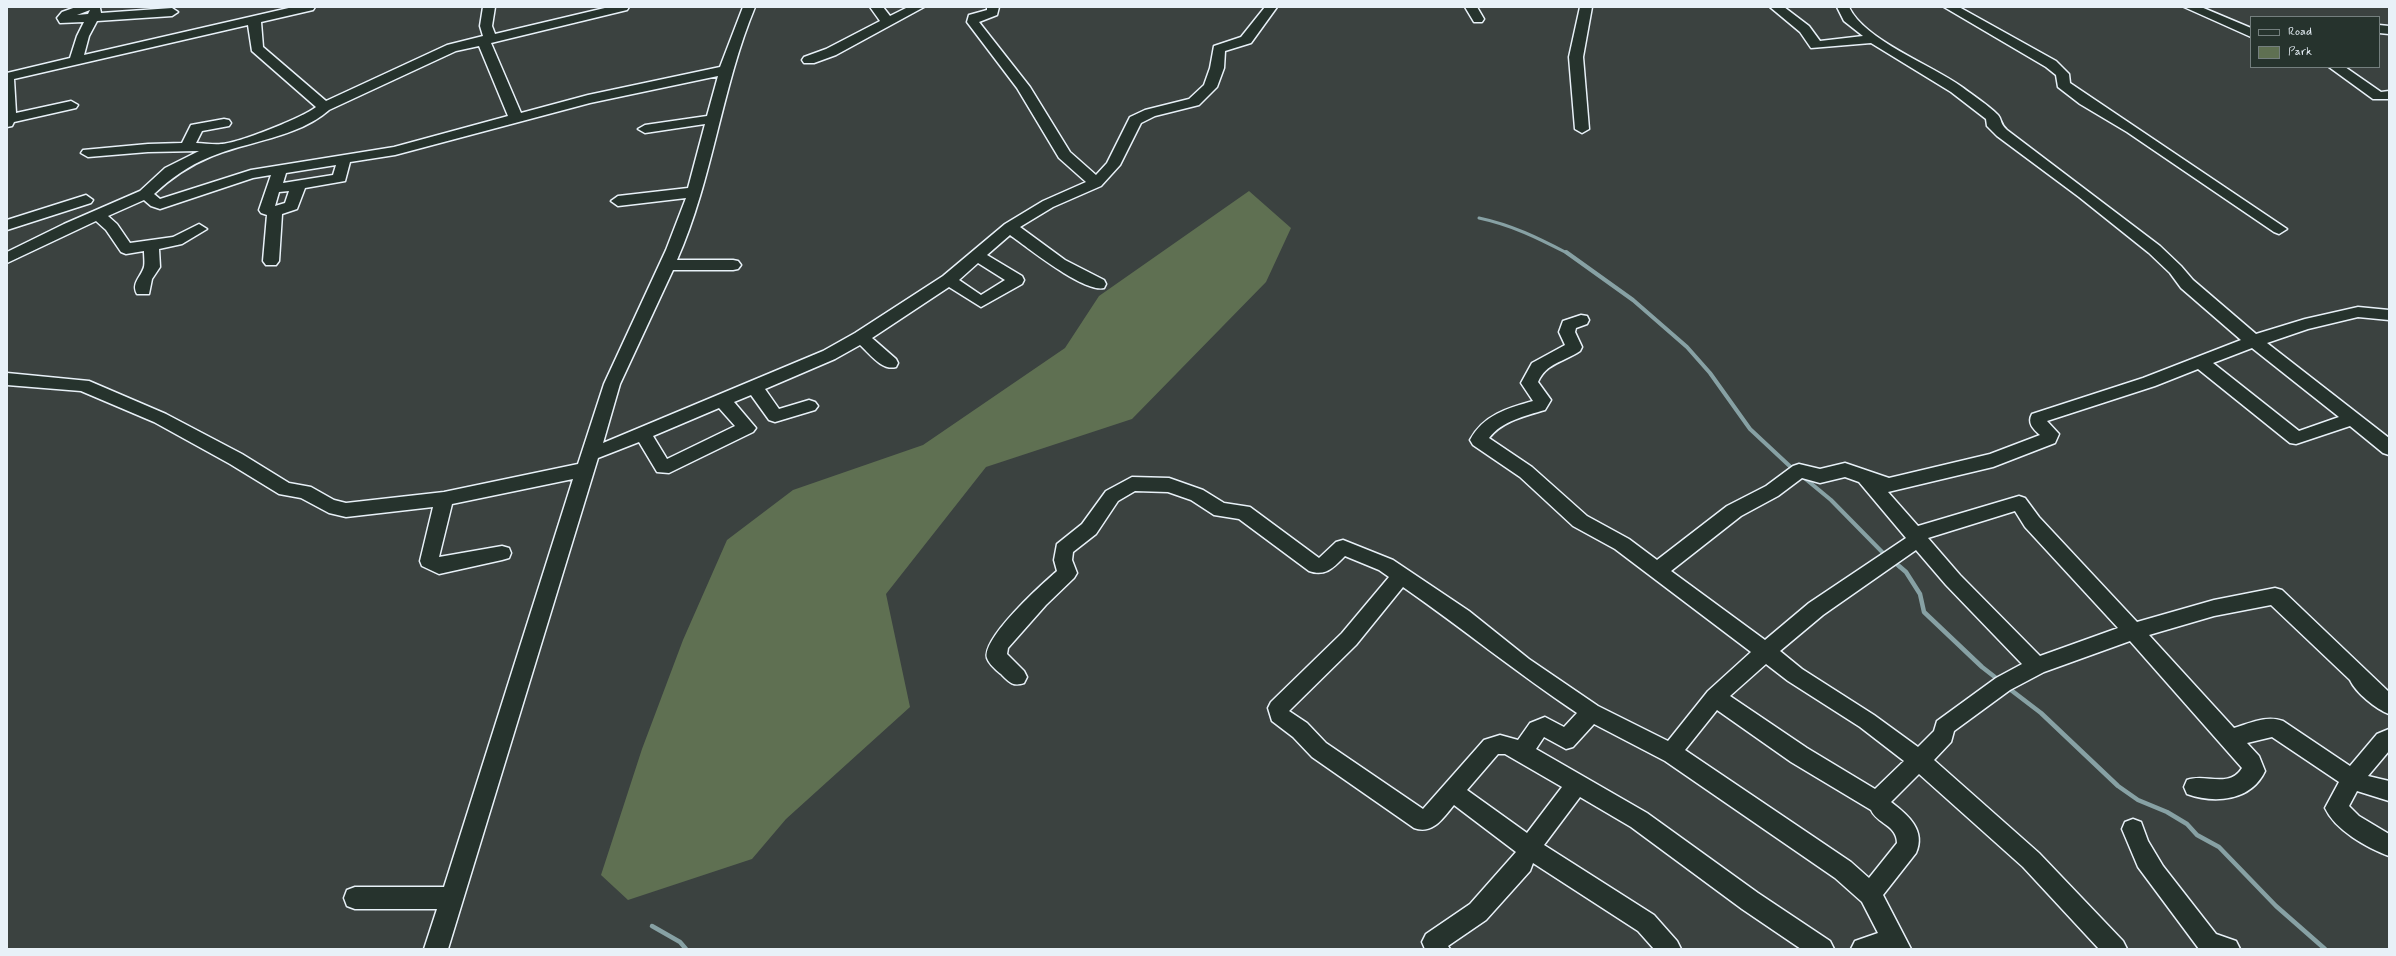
<!DOCTYPE html>
<html>
<head>
<meta charset="utf-8">
<style>
  body { margin:0 }
  #map { position:relative; width:2396px; height:956px; overflow:hidden; background:#3b4240; font-family:Mynerve,sans-serif }
  canvas { display:block }
  .frame { position:absolute; inset:0; border:8px solid #e8f1f8; pointer-events:none }
  .legend { position:absolute; left:2250px; top:16px; width:130px; height:52px; box-sizing:border-box; background:#26332d; border:1px solid #747f7e; margin:0; padding:5px 7px; list-style:none; font-size:12px; color:#e8f1f8 }
  .legend li { display:flex; align-items:center; gap:8px; height:20px }
  .legend b { width:20px; border:1px solid #747f7e }
</style>
</head>
<body>
<div id="map">
<canvas width="2396" height="956"></canvas>
<div class="frame"></div>
<ul class="legend">
<li><b style="height:5px;background:#26332d"></b>Road</li>
<li><b style="height:11px;background:#5f7052"></b>Park</li>
</ul>
</div>
<script>
const ctx = document.querySelector('canvas').getContext('2d');
ctx.lineJoin = 'round';
function fill(path, color) { ctx.fillStyle = color; ctx.fill(path, 'evenodd'); }
function stroke(path, color, width, dash) { ctx.strokeStyle = color; ctx.lineWidth = width; ctx.lineCap = dash ? 'butt' : 'round'; ctx.setLineDash(dash || []); ctx.stroke(path); }
fill(new Path2D(`
  M1249,191L1291,228L1266,282L1132,419L986,467L886,594L910,707L786,819L752,859L628,900L601,875L642,749L683,640L727,540L793,490L923,445L1065,348L1099,296Z`), '#5f7052');
stroke(new Path2D(`
  M1479,218C1512,225 1538,238 1567,253`), '#87a1a4', 3);
stroke(new Path2D(`
  M1566,252L1633,300L1687,347L1710,373L1750,429L1795,471
  M1802,476L1831,500L1887,557
  M1892,561L1900,567`), '#87a1a4', 4);
stroke(new Path2D(`
  M1899,566L1906,572L1920,594L1924,612L1982,667L2000,681
  M2007,687L2041,713L2118,786L2138,800L2167,812L2187,824L2197,835L2219,847L2276,906L2325,949
  M652,926L680,942L686,949`), '#87a1a4', 4.5);
const minor = new Path2D(`
  M76,7L100,8L101,13L172,8L178,12L172,16L97,21L89,36L84,55L293,7H315L313,10L261,22L263,47L326,101L447,45L483,36L480,26L483,7H495L492,26L495,34L609,7H629L627,10L491,43L521,113L588,95L720,67L743,7H755C721,89 713,179 677,260H733L738,261L741,265L738,269L733,270H673L620,384L603,443L823,351L855,333L943,276L1005,224L1043,201L1086,182L1059,158L1017,88L967,22L969,15L987,10V7H999L997,15L979,22L1030,87L1070,152L1096,175L1107,163L1130,117L1145,110L1189,99L1204,85L1210,68L1214,46L1241,37L1265,7H1277L1251,43L1225,51L1224,68L1217,87L1199,105L1155,116L1141,123L1120,165L1101,186L1053,207L1020,227L1065,260L1104,280L1106,284L1104,288C1084,293 1027,247 1010,235L987,255L1022,276L1024,280L1022,284L981,307L949,287L872,338L896,359L898,363L896,367C882,371 870,354 860,345L835,359L765,389L779,409L809,400L815,402L818,406L815,410L775,422L769,420L751,395L734,402L756,428L753,432L669,473L657,472L639,442L598,458L448,949H424L437,909H355L347,906L344,898L347,890L355,887H444L573,479L452,504L439,557L502,546L509,548L511,553L509,558L502,560L439,574L422,566L420,561L433,507L346,517L329,513L301,498L279,494L230,464L154,422L81,391L7,385V373L89,381L166,414L242,454L289,483L311,487L334,500L346,503L444,492L578,464L604,384L666,250L686,198L618,206L611,201L618,196L688,188L705,124L645,133L638,129L645,125L707,116L718,76L590,103L395,155L350,162L345,181L305,188L297,209L282,214L279,261L276,265H266L263,261L267,215L261,213L259,210L271,175L253,178L160,209L151,206L144,200L108,216L117,224L130,243L173,237L199,224L207,229L182,244L159,249L160,267L152,279L149,294H137C131,283 141,277 144,267C145,263 144,256 144,251L126,254L121,252L106,230L96,221L7,263V252L64,224L140,191L165,168L199,151L148,152L88,157L81,153L83,150L148,144L182,143L191,125L224,119L229,120L231,123L229,126L202,131L196,143C204,143 214,145 221,144C237,144 304,117 316,107L252,51L248,25L14,79L16,113L71,101L78,105L76,108L14,122L12,126L7,127V73L70,58L77,36L84,22L60,23L57,18L62,12ZM90,10L88,14L77,15ZM479,46L508,116L394,147L251,170L160,199L154,194C171,178 188,166 210,157C248,141 297,138 329,110L456,51ZM336,165L333,175L283,183L286,173ZM289,191L285,203L275,206L279,192ZM978,263L1005,280L981,295L959,280ZM719,408L735,426L667,459L653,436Z
  M870,7H883L890,16L908,7H924L836,55L814,63H804L802,60L804,57L826,49L880,21Z
  M1465,7H1477L1484,19L1482,22H1474Z
  M1580,7H1592L1583,57L1589,129L1582,133L1575,129L1569,57Z
  M1770,7H1784L1809,26L1820,41L1863,36L1844,21L1837,7H1849C1864,40 1932,65 1962,87C1974,96 1988,105 1998,115C2002,120 2000,124 2007,130L2160,246L2181,266L2193,280L2256,334L2305,319L2358,307L2389,310V320L2358,317L2308,329L2267,343L2389,438V455L2383,453L2350,426L2296,444L2290,443L2198,369L2155,386L2047,421L2059,434L2055,443L1993,467L1888,492L1918,526L2019,496L2025,498L2039,517L2137,622L2214,600L2275,588L2282,590L2389,692V714C2376,709 2356,693 2350,680L2271,605L2214,616L2149,635L2234,728C2251,723 2266,715 2283,721L2350,766L2377,734L2389,729V751L2368,776L2389,781V801L2357,791L2349,806L2359,816L2389,834V856C2367,848 2335,830 2325,808L2339,782L2272,737L2247,743L2259,756L2265,771C2251,801 2215,804 2187,794L2184,787L2187,780C2205,773 2229,789 2242,768L2130,641L2044,672L2010,690L1954,731L1951,742L1934,760L2039,853L2123,941L2127,949H2099L2023,867L1919,774L1891,802C1908,815 1926,830 1916,853L1883,895L1911,949H1851L1855,941L1878,933L1862,902L1835,878L1665,761L1594,724L1573,747L1566,749L1544,737L1536,749L1647,813L1758,893L1830,941L1834,949H1801L1742,909L1631,827L1580,797L1544,845L1654,915L1677,941L1681,949H1654L1638,931L1533,863L1530,871L1486,920L1448,946L1450,949H1425L1422,942L1426,934L1470,904L1516,852L1454,805C1443,818 1433,835 1414,828L1312,757L1293,737L1272,721L1268,708L1271,702L1342,633L1389,577L1379,570L1345,556C1334,567 1326,577 1309,571L1239,519L1214,515L1191,500L1168,492L1135,491L1118,501L1096,534L1073,552L1072,560L1077,573L1074,578L1046,605L1008,648L1007,654L1024,671L1027,677L1024,683C1013,687 1009,682 1001,674C996,670 989,664 987,658C982,638 1041,585 1057,571L1054,560L1057,544L1082,524L1106,491L1132,477L1169,478L1203,490L1224,503L1250,507L1319,558L1336,542L1343,540L1393,560L1469,611L1529,659L1598,706L1668,741L1708,691L1751,652L1615,549L1573,526L1520,477L1473,445L1470,440C1483,415 1508,408 1533,401L1521,383L1532,363L1565,345L1559,332L1563,321L1581,315L1587,316L1589,320L1587,324L1576,328L1575,332L1582,347L1580,351C1564,362 1546,363 1538,382L1551,400L1545,410C1525,416 1502,421 1489,438L1532,467L1587,516L1629,539L1657,560L1727,506L1766,486L1793,466L1799,464L1820,469L1845,463L1889,478L1990,454L2040,435C2033,429 2027,423 2032,414L2143,378L2241,340L2181,288L2170,273L2149,253L2079,197L1997,136L1987,126L1986,119L1951,92L1871,43L1811,48L1800,32ZM2252,348L2339,417L2299,431L2213,363ZM1845,477L1859,482L1906,538L1809,603L1765,640L1671,571L1741,516L1778,496L1802,478L1820,483ZM2015,511L2025,527L2118,628L2040,656L1960,575L1928,538ZM1916,550L1946,585L2022,664L1996,678L1937,721L1934,731L1918,747L1874,715L1802,669L1780,651L1823,615ZM1403,587C1462,628 1517,673 1577,713L1564,727L1545,717L1530,723L1518,740L1500,735L1484,740L1423,809L1326,743L1307,723L1289,711L1356,645ZM1766,664L1788,681L1860,727L1904,761L1875,789L1807,748L1730,696ZM1717,710L1791,762L1871,810C1877,824 1897,825 1897,843L1869,878L1851,862L1685,750ZM1498,754H1505L1562,787L1527,833L1467,790Z
  M1944,7H1959L2056,61L2069,74L2070,83L2287,229L2279,234L2274,232L2127,132L2080,104L2058,87L2056,75L2046,67Z
  M2184,7H2201L2251,28V37Z
  M2379,25L2389,26V34L2379,33Z
  M2329,67H2345L2381,92L2389,91V99H2373Z
  M86,195L93,200L91,203L7,230V220Z
  M2133,819L2141,822L2148,841L2163,866L2216,934L2236,941L2240,949H2199L2138,867L2122,829L2125,822Z`);
stroke(minor, '#e8f1f8', 3);
fill(minor, '#26332d');
</script>
</body>
</html>
